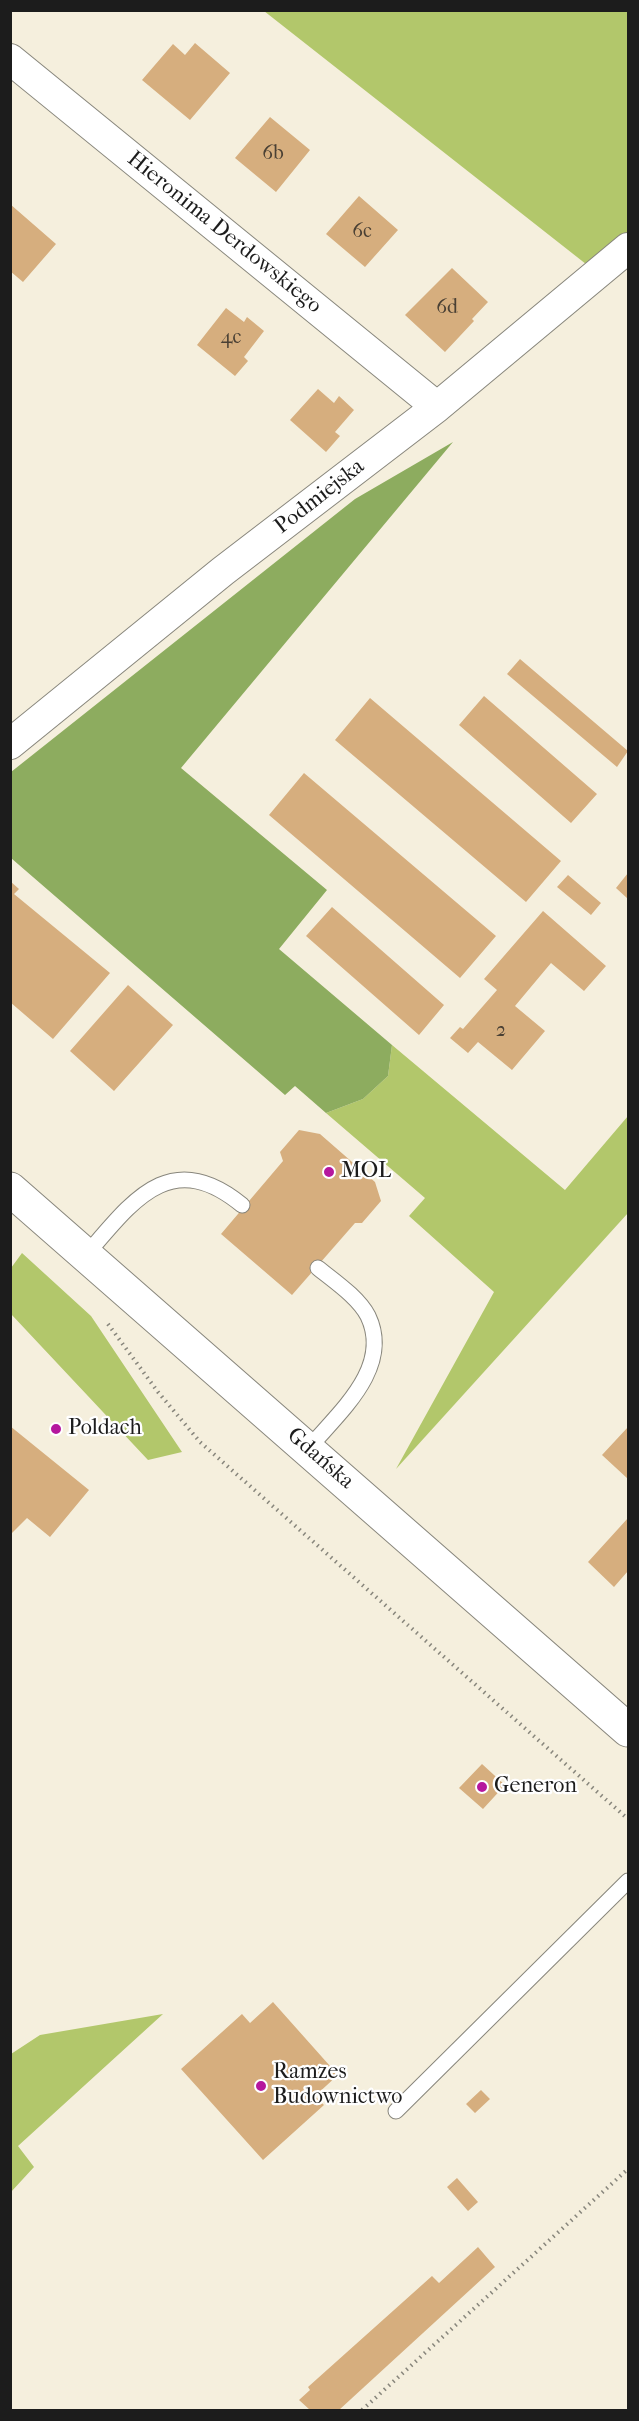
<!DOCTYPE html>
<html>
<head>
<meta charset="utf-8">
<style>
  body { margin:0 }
  #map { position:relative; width:639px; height:2421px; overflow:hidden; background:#f5efdd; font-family:"IM FELL French Canon",serif }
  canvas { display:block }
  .frame { position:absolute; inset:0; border:12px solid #1c1c1c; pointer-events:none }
</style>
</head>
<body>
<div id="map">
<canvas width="639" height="2421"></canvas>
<div class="frame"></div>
</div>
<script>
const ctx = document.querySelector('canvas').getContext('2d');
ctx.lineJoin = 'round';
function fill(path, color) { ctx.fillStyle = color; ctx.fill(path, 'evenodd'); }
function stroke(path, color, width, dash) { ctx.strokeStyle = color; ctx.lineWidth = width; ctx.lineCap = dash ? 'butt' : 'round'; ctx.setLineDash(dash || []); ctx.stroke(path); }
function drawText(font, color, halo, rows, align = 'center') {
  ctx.font = font + ' "IM FELL French Canon",serif'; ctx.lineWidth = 4.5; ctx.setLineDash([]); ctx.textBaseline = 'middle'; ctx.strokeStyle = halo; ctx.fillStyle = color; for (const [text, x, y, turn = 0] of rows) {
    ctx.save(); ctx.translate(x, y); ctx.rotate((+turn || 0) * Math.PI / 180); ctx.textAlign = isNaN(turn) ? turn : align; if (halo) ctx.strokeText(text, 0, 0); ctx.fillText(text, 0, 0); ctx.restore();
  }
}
fill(new Path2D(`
  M264,11H628V234L591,268Z
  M392,1045L565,1190L628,1116V1213L396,1469L494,1292L409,1216L425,1198L326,1113L363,1099L388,1076Z
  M22,1253L91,1316L182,1452L148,1460L11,1314V1268Z
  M163,2014L18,2146L34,2167L11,2192V2054L40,2035Z`), '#b2c76b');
fill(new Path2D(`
  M453,442L181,768L327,890L279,949L392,1045L388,1076L363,1099L326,1113L295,1086L285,1095L11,858V772L355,499Z`), '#8dac5f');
fill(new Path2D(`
  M195,43L230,73L190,120L142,80L173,44L185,55Z
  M270,117L310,150L276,192L235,158Z
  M359,196L398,230L365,267L326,234Z
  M10,204L56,244L23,282L10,271Z
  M452,268L488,302L472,319L474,321L445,352L405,315Z
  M226,308L244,322L247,317L264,331L244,357L248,361L235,376L197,345Z
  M318,389L334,403L339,396L354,410L335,432L340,436L326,452L290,420Z
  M520,659L628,751L617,767L507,674Z
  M484,696L597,794L571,823L459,725Z
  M370,698L561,861L526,902L335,740Z
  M304,773L496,936L460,978L269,815Z
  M628,873V899L616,888Z
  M568,875L601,903L591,915L557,887Z
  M10,881L19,889L14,894L110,973L53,1039L10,1002Z
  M332,907L444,1005L419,1035L306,936Z
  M543,911L606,966L584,991L551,963L515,1006L545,1031L512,1070L478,1042L468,1053L450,1038L460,1027L463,1029L497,990L484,979Z
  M128,985L173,1025L114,1091L70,1051Z
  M299,1130L320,1134L375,1182L381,1201L362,1223H355L292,1295L221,1234L283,1161L280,1152Z
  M10,1426L89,1490L50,1537L27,1518L10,1535Z
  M628,1427V1479L602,1455Z
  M628,1518V1571L614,1587L588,1562Z
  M482,1764L505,1785L483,1809L459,1788Z
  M273,2002L338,2075L315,2096L324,2105L263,2160L181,2069L242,2014L250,2023Z
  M481,2090L490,2099L475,2113L466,2104Z
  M457,2178L478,2202L468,2211L447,2187Z
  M478,2247L495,2267L339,2410H310L299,2400L310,2390L308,2387L432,2276L439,2283Z`), '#d6ae7e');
const service = new Path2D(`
  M86,1255C132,1202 170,1146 242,1205
  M308,1449C338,1413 393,1368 368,1316C358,1297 334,1281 318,1268
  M396,2111L628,1881`);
const minor = new Path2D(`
  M10,59L437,407
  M10,744L223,571L437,407L628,248`);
const secondary = new Path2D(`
  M10,1189L628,1730`);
stroke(service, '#88867c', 17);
stroke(minor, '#88867c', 32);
stroke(secondary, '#88867c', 35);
stroke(new Path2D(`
  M108,1324L158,1392L200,1442L628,1819
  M362,2410L628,2169`), '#88867c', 4, [1.5, 4.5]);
stroke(service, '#fff', 15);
stroke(minor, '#fff', 30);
stroke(secondary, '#fff', 33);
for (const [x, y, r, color] of [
  [329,1172,6,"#b5179e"],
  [56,1429,6,"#b5179e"],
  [482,1787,6,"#b5179e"],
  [261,2086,6,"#b5179e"]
]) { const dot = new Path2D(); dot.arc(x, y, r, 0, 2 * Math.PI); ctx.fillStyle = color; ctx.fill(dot); stroke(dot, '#fff', 2); }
drawText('20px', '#4a4034', null, [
  ["6b",273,154],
  ["6c",362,232],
  ["6d",447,308],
  ["4c",231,338],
  ["2",501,1031]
]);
drawText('22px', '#1c1c1c', '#fff', [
  ["Hieronima Derdowskiego",224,233,39],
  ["Podmiejska",320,497,-38],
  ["Gdańska",320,1459,41]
]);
drawText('22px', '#1c1c1c', '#fff', [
  ["MOL",341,1172],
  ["Poldach",68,1429],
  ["Generon",494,1787],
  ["Ramzes",273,2073],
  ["Budownictwo",273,2098]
], 'left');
</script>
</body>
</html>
